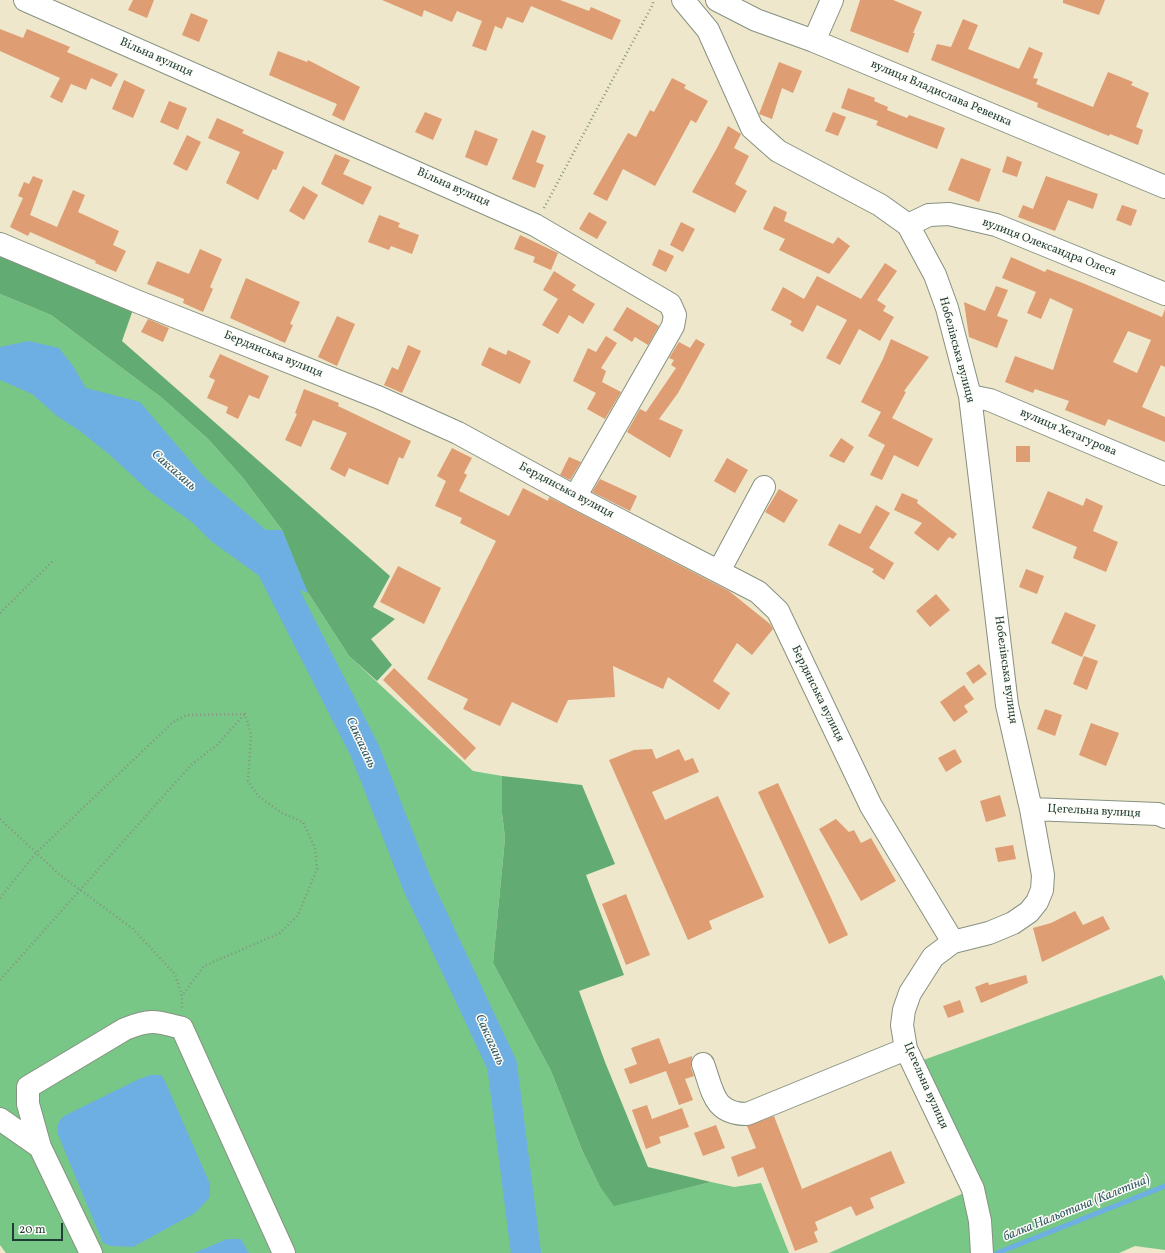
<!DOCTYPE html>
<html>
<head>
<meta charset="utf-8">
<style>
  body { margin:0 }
  #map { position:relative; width:1165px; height:1253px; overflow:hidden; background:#eee7cb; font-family:Vollkorn,serif }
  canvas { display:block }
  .scale { position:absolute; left:12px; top:1223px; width:51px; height:18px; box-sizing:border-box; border:2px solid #1f3d34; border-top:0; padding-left:5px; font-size:12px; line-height:14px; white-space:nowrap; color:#1f3d34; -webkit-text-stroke:3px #fdfcf7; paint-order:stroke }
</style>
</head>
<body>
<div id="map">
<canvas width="1165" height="1253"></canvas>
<div class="scale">20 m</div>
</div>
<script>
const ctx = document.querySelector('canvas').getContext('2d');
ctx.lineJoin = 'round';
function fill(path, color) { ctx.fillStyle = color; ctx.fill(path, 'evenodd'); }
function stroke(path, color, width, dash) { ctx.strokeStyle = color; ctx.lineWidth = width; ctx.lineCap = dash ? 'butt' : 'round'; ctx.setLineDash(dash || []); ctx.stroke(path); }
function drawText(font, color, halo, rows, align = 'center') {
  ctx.font = font + ' Vollkorn,serif'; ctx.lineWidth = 3; ctx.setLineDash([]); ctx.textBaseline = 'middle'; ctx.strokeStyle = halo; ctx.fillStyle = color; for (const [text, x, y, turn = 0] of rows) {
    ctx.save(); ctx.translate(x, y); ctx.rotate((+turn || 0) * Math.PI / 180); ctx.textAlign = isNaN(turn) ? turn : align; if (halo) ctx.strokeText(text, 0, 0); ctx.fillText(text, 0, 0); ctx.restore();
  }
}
fill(new Path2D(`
  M0,294L51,315L162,398L208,439L243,478L282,530L305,588L349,656L473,771L502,776V813L505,838L493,963L551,1071L582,1150L600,1187L614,1205L711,1182L734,1187L761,1183L789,1253H6L0,1245Z
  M1162,975L1165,981V1250L1135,1246L1119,1253H829L973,1189L912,1064Z`), '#78c787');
fill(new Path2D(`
  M0,244L136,301L122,341L390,576L373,607L395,619L371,639L392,665L377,681L349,656L305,588L282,530L243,478L208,439L162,398L51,315L0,294Z
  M502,776L582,785L615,864L586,875L624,975L579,991L605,1062L648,1167L711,1182L614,1206L600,1187L582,1150L551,1071L493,963L505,838L502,813Z`), '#62ac74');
fill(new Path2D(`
  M29,341L59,348L73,366L86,388L140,402L204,477L266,530H282L308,593L258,575L211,541L192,522L150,492L110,455L80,431L57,416L32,394L0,380V347Z
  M151,1075H161L165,1081L210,1184V1197L195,1213L133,1247L111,1246L103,1243L59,1137C56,1128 57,1122 64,1116L139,1079Z
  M227,1239H241L249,1253H194Z`), '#6dafe2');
stroke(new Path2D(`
  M997,1253L1165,1186`), '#6dafe2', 5);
stroke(new Path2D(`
  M260,548L263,551L365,751L418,886L502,1065L526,1253`), '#6dafe2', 30);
fill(new Path2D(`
  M133,0H154L147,18L128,10Z
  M382,0H560L589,11L591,7L621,20L612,40L531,6L523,23L507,17L502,29L495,26L486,51L472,46L482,21L457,11L452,22L424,10L422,17Z
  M860,0H893L922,12L913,33H915L908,53L850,31Z
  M1063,0H1105L1099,15L1063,3Z
  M191,13L208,20L199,42L182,35Z
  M963,19L978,25L968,49L1019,69L1029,47L1043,53L1033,78L1038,79L1036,84L1093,107L1108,72L1133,82L1131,85L1149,93L1136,127L1143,130L1138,145L1110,134L1109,136L1037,107L1038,103L931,60L937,44L951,47Z
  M0,29L23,38L27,29L70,47L67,52L118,74L111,87L91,78L86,90L71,84L62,103L50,97L60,78L0,51Z
  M278,51L307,62L308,60L360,87L344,121L332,115L337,104L269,75Z
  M779,62L802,71L793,93L782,88L772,119L759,114Z
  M672,78L686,85L684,88L708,101L696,123L691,120L655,186L623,169L607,201L593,194L628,133L636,137L650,110L654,112Z
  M124,80L145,90L133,118L112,109Z
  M848,88L875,98L874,101L888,107L887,110L907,118L909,115L945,128L937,149L876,125L878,121L841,108Z
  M169,101L187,108L178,130L160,122Z
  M425,112L442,119L433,140L415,132Z
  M833,112L846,117L838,136L825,131Z
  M217,118L244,130L242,133L284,152L276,170L273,169L258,200L226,183L240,152L208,138Z
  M728,126L741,134L734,148L749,156L735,184L747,191L735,213L692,192L717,148Z
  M475,130L498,139L487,166L465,157Z
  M532,130L546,136L536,162L544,165L535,188L512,179Z
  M187,135L201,142L187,171L173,164Z
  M335,154L350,160L343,174L372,187L363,205L321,184Z
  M1007,156L1022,162L1017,177L1002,172Z
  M961,158L991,169L979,202L948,190Z
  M33,176L43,180L30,215L57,227L73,190L85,195L78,212L119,231L113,245L126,251L116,272L95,263L96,261L30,232L28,236L10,227L23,198L18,196L24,182L29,184Z
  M1046,176L1098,194L1093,209L1068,200L1055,231L1018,217L1023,205L1033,209Z
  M303,186L318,195L304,220L289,211Z
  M1122,205L1137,210L1131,226L1116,220Z
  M774,206L787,212L784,221L833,244L838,237L850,246L829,274L779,250L785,239L763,229Z
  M589,212L607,222L597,239L579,229Z
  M379,215L400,223L398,227L419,235L412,254L391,246L389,250L368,242Z
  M681,222L695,229L683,252L670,245Z
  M520,235L558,253L551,270L533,262L535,257L514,249Z
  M200,249L222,259L210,287L213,289L203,312L183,303L184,299L147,284L157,261L189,274Z
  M659,249L674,256L666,272L652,265Z
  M1011,257L1045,272L1047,269L1085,284L1162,317L1165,309V367L1161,365L1142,407L1165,417V442L1108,419L1105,426L1065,410L1069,401L1035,389L1033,393L1005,382L1015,356L1053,370L1073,309L1050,298L1041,319L1027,313L1036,292L1002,278ZM1128,331L1151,340L1137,373L1113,362Z
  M885,263L897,271L877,300L886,306L883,311L894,317L880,341L859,329L840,365L826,358L847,320L817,305L803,332L790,325L792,321L771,310L783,287L804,299L817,276L861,299Z
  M554,271L576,285L572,290L595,304L583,324L569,315L558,334L542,325L558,299L543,290Z
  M246,278L300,302L290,324L293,325L285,343L230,318Z
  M996,286L1008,290L997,316L1008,320L997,348L969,337L964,302L985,311Z
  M627,307L659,326L648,345L635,337L632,342L613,330Z
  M337,316L355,324L337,366L318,357Z
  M148,319L169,328L163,342L141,332Z
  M606,336L617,343L601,368L606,371L602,382L621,392L605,419L587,409L596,393L573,381L588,348L596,352Z
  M696,339L705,344L678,393L659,419L683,430L670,458L627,432L640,409L646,412L676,368L671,365L674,360L669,358L679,342L690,348Z
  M891,339L929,357L904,391L906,392L892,418L933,439L918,467L894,455L882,480L870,475L885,445L868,436L881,412L861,402L883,359Z
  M408,345L421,351L402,393L384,385L392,367L398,370Z
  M489,347L506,355L508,350L531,361L520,384L481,365Z
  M220,354L269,376L259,399L249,395L238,419L226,413L228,407L207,398L215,380L209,377Z
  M304,389L339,403L338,406L411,441L403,459L399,457L388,485L349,468L345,477L330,469L347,433L313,420L301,447L285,440L297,414L295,413Z
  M841,438L854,447L844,463L829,456Z
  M1016,446H1030V462H1016Z
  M452,448L472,458L464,473L467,475L459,491L509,516L523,488L548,501L549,497L729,591L770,624L773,629L752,655L737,643L713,681L730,693L719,710L668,677L663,689L613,666L615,697L568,700L557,723L512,702L500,726L463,709L468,699L427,679L496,541L460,523L462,518L435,506L446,481L437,476Z
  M569,457L581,462L570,480L560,475Z
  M727,458L748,470L735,493L714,481Z
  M600,479L637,496L630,511L592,492Z
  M779,489L798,500L784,523L765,512Z
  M1048,491L1083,506L1086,498L1103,506L1093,531L1118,542L1106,572L1073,558L1077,547L1032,528Z
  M902,493L918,500L917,503L957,534L953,539L949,537L938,551L914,533L922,523L894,510Z
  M876,505L890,513L869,548L894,563L884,580L872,572L874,569L828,545L839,524L860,534Z
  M398,566L441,588L424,624L380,602Z
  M1026,569L1044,576L1037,594L1019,587Z
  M936,594L950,610L930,627L916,611Z
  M1065,612L1096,625L1082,657L1051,643Z
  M1084,656L1098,661L1087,690L1073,684Z
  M979,664L987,674L973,684L966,673Z
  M394,668L476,748L465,760L383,680Z
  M964,685L974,699L964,706L968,712L954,722L940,702Z
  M1045,709L1062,715L1055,736L1037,729Z
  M1091,723L1119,733L1106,766L1079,755Z
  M652,749L656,759L679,749L685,761L693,758L699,772L652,792L665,820L718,796L764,897L709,921L712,929L688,940L609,760L634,750Z
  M955,749L962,762L946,772L938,758Z
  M778,783L848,935L829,944L758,792Z
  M1000,795L1006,816L986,822L980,801Z
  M836,819L849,832L854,830L861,843L871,838L896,881L861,901L819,829Z
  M1013,845L1016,859L998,862L995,848Z
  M626,894L650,955L626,965L602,904Z
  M1075,911L1083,925L1103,916L1110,929L1042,962L1033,928L1051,923Z
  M1026,975L1028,983L981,1003L975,987L988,982L989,985Z
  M960,1000L964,1012L948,1018L943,1006Z
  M659,1038L669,1064L692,1056L691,1068L694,1076L685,1079L693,1100L679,1105L666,1071L630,1084L624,1069L637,1064L631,1048Z
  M647,1105L652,1119L682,1108L689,1127L659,1137L661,1143L646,1149L632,1110Z
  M774,1116L802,1189L891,1151L905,1183L870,1198L874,1208L856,1216L851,1206L815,1222L818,1230L814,1232L818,1242L795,1251L763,1167L738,1177L731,1157L756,1148L747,1126Z
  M716,1125L725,1148L703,1156L694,1133Z`), '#de9d73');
const minor = new Path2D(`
  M25,0L535,225L670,304L675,315L673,326L575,497
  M683,0L708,30L752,128L778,151L880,205L908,225L935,275L947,308L970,396L1007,705L1031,809L1043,875L1042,890L1037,902L1029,912L1013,923L989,933L953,942L933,957L910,993L904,1010L902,1025L906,1049L973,1189L980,1221L982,1253
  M717,0L756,20L814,41L1165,187
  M814,41L832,0
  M908,225L929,215L949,214L996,225L1165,294
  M0,244L136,301L380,398L458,433L575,497L758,592L778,611L871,806L953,942
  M970,396L990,400L1165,474
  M719,571L764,487
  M1031,809L1158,814L1165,817
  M703,1064C713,1091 713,1114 747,1114L906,1049
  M0,1119L40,1147
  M91,1253L40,1147L28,1104V1087L125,1029C151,1019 155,1021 182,1028L284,1253`);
stroke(minor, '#869280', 24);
stroke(new Path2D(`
  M544,208L653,4V0
  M0,613L54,560
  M0,819L59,874L133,929L175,974L182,996V1008
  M0,898L36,853L173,722L187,715L245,714L251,734L248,781L258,796L282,813L303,822L315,848L317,869L298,915L280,933L204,966L182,996
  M0,980L192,764L217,745L244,715`), '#869280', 2.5, [1, 3]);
stroke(minor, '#fff', 22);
drawText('12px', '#1f3d34', '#fdfcf7', [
  ["Вільна вулиця",156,58,24],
  ["вулиця Владислава Ревенка",941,94,23],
  ["Вільна вулиця",453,188,24],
  ["вулиця Олександра Олеся",1049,248,21],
  ["Нобелівська вулиця",956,350,75],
  ["Бердянська вулиця",273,355,22],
  ["вулиця Хетагурова",1068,433,23],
  ["Бердянська вулиця",566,491,28],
  ["Нобелівська вулиця",1005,670,82],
  ["Бердянська вулиця",817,694,64],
  ["Цегельна вулиця",1094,812,3],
  ["Цегельна вулиця",925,1086,66]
]);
drawText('italic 13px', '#365f68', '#fdfcf7', [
  ["Саксагань",173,471,41],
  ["Саксагань",360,743,65],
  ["Саксагань",489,1040,66],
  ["балка Нальотана (Калетіна)",1077,1209,-22]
]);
</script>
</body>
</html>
